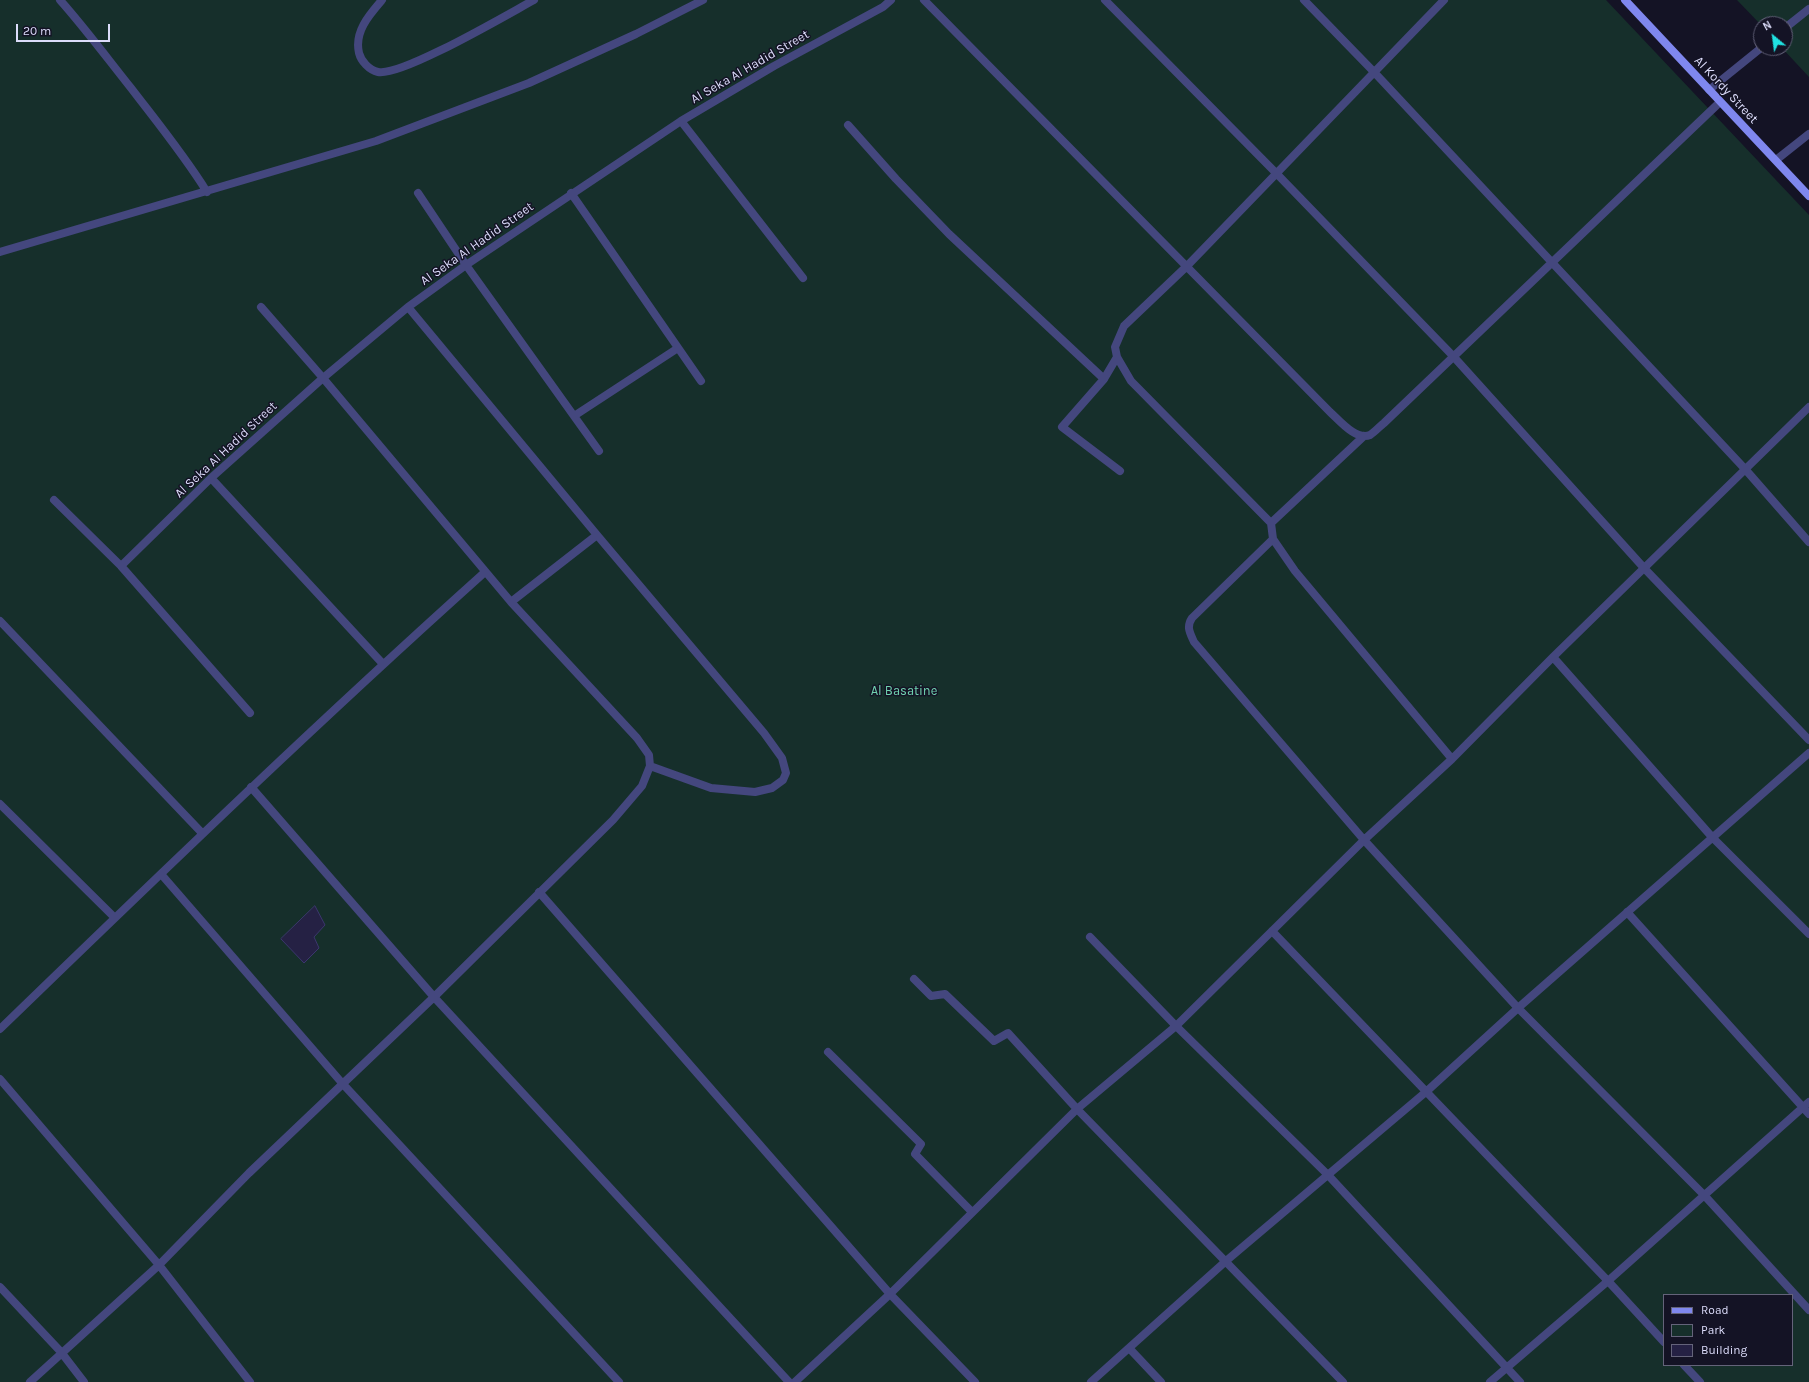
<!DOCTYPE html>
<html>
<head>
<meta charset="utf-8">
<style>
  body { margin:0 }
  #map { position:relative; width:1809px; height:1382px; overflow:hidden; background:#141325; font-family:Karla,sans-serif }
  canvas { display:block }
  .legend { position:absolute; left:1663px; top:1294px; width:130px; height:72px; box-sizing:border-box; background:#141325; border:1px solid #64637a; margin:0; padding:5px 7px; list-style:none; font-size:12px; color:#dcdcfa }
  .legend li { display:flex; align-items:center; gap:8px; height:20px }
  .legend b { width:20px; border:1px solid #64637a }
  .north { position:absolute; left:1753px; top:16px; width:40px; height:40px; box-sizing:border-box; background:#141325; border:1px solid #64637a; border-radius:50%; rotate:331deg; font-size:11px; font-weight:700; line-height:16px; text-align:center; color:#dcdcfa }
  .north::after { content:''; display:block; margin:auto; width:14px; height:18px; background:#20e2e2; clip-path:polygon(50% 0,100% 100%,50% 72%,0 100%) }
  .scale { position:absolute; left:16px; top:24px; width:94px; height:18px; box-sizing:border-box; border:2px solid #dcdcfa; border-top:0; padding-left:5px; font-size:12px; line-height:14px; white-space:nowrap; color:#dcdcfa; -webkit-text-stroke:3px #141325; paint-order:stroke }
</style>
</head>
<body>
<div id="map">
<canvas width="1809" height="1382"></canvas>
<ul class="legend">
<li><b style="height:5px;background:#7f87ee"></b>Road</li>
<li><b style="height:11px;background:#162f2b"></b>Park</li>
<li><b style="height:11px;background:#252144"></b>Building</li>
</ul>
<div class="north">N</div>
<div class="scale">20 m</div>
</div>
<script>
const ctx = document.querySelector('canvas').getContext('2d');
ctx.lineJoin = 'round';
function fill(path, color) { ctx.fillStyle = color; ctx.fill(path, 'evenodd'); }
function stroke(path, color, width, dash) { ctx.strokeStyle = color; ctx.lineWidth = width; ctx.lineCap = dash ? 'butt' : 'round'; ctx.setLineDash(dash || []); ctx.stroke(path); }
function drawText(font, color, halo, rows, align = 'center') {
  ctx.font = font + ' Karla,sans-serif'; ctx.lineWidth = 3; ctx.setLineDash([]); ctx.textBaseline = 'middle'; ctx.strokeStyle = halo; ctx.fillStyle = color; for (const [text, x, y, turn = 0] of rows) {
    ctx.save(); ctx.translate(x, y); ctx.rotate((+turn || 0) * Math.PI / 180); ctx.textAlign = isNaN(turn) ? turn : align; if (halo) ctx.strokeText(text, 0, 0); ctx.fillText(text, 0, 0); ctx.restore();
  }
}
fill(new Path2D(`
  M0,0H1606L1809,215V1382H0ZM1664,1295H1792V1365H1664Z
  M1737,0H1809V77L1782,48H1785V24H1761V25Z`), '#162f2b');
const building = new Path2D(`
  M315,906L325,925L314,937L319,948L304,963L281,939Z`);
fill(building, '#252144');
stroke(building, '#3b366d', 1);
stroke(new Path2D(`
  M60,0C85,28 107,58 131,88C157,122 184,155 207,192
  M382,0C369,15 354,32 359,53C361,61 369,70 378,72C401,77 508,14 534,0
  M924,0L1330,412C1339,420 1356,441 1370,435C1375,432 1380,426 1384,423L1720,102
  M1105,0L1277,174L1453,356L1644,568L1809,740
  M1304,0L1374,72L1745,469L1809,542
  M1785,28L1809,9
  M1709,90L1761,48
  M681,121L803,278
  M848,125L896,179L949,234L1104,379
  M1776,160L1809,134
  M418,193L466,265L599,451
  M571,193L701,381
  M0,252L376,141L529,83L636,34L703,0
  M408,307L597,535L764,733L782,758L786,773L783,780L772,788L755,792L711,788L650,766
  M1117,357L1104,379L1062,427L1120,471
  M574,416L678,348
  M1364,436L1271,523L1131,381L1117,357L1115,347L1124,326L1187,266L1444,0
  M211,478L383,664
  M54,500L121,566L250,713
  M1271,523L1273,539L1295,571L1452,759
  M1273,539L1192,618C1186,627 1190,633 1194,642L1364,840L1518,1008L1704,1195L1809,1310
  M121,566L211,478L323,378L408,307L466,265L681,121L774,66L883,7L891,0
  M511,602L597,535
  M0,621L202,833
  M1553,657L1712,837L1809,934
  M251,787L434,997L789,1382
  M0,804L115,918
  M161,874L342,1083L619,1382
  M539,892L890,1294L975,1382
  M1627,912L1809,1114
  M1272,931L1608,1281L1664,1342
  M1090,937L1176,1026L1328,1175L1520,1382
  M914,979L931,996L945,994L994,1041L1008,1033L1077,1109L1343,1382
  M0,1029C160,874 320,720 485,572
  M828,1052L921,1144L915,1154L972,1212
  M0,1079L159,1265L250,1382
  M0,1287L61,1352L84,1382
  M1129,1348L1161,1382
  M1684,1365L1700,1382
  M30,1382L159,1265L249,1173L434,997L613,820L642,786L650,766L649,755L637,738L511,602L323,378L261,307
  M795,1382L890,1294L1077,1109L1176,1026L1364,840L1452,759L1553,657L1809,407
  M1091,1382L1226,1261L1427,1091L1518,1008L1809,753
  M1490,1382L1608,1281L1809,1102`), '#44477e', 8);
stroke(new Path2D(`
  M1625,0L1809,196`), '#7f87ee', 8);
drawText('13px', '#dcdcfa', '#141325', [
  ["Al Seka Al Hadid Street",750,67,-30],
  ["Al Kordy Street",1726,90,47],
  ["Al Seka Al Hadid Street",477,244,-35],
  ["Al Seka Al Hadid Street",226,450,-43]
]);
drawText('13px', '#70d2b0', '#141325', [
  ["Al Basatine",904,691]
]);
</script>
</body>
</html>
